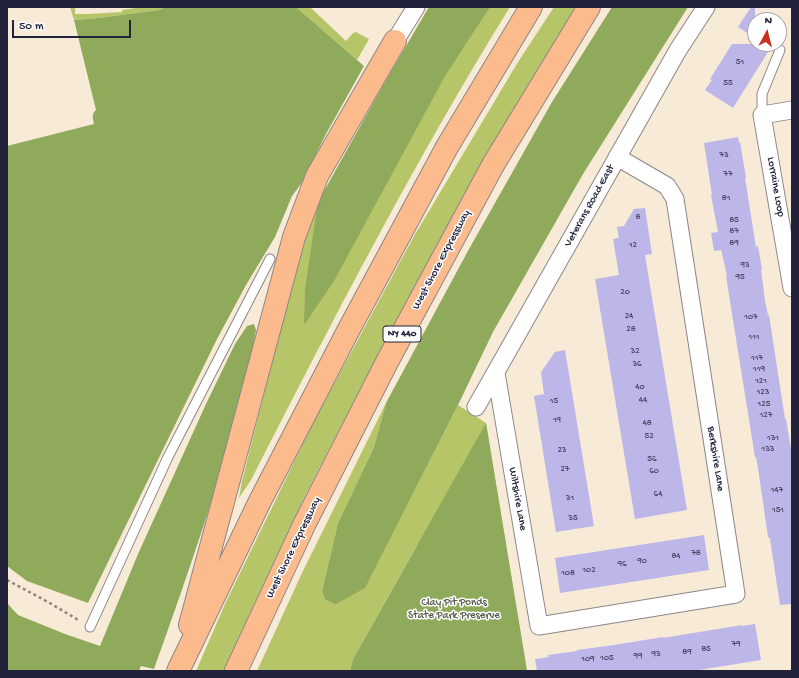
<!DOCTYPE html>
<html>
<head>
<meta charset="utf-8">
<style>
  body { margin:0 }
  #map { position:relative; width:799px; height:678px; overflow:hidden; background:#f7ead7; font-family:"Gochi Hand",sans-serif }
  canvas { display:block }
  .frame { position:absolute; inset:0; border:8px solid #22223b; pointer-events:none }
  .north { position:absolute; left:747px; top:12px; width:40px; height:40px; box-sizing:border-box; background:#fff; border:1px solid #a7a7b1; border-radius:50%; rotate:7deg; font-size:11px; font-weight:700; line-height:16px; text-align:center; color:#22223b }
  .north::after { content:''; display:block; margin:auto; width:14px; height:18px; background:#c8321e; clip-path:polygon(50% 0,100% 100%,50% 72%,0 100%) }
  .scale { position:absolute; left:12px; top:20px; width:119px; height:18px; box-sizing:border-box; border:2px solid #22223b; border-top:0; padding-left:5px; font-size:12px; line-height:14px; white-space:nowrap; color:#22223b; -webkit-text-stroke:3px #fff; paint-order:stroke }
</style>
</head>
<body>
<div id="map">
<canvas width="799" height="678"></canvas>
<div class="frame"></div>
<div class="north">N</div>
<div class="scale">50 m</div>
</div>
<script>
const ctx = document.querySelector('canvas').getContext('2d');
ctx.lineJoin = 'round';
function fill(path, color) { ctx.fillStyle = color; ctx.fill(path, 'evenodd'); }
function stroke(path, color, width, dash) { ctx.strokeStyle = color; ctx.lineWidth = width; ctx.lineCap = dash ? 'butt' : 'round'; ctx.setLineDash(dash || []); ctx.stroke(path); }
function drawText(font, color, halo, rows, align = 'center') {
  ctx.font = font + ' "Gochi Hand",sans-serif'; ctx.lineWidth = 3; ctx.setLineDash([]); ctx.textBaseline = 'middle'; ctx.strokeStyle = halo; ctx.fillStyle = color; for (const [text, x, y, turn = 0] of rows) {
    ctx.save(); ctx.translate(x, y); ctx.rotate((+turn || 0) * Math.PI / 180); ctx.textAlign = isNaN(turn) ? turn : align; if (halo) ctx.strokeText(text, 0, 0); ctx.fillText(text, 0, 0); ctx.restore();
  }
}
fill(new Path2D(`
  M70,7H75V14H89L122,12V10L142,7H166L159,10L98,18L74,20Z
  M296,7H310L346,41L353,33L356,32L369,39L357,60Z
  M429,7H510C415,160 333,320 251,480L239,498L242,481L305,233L318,202L384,84Z
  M554,7H577L430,261L360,389L302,502L244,627L225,671H196L225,604L314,421L414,236L518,62Z
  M386,403L374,447L338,523L322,591L365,587L458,405L486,423L527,671L417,545L353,659L350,671H257L302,573Z`), '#b6c568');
fill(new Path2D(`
  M166,7H296L357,60L364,66L326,134L301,184L292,196L275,237L246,285L217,339L88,603L27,581L7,566V146L94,124C93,119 91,114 96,110L74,20L98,18L159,10Z
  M429,7H490L445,76L334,281L304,325L305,289L318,202L384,84Z
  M612,7H688L583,174L493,332L458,405L365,588L336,604L326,600L322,591L338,523L374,447L386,403L469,249L552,102Z
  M254,324L256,330C253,347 250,364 246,381C221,479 188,574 154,669L141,666L139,671H7V603L18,615L65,634L100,646L138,554L206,404L235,344L247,326Z
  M486,423L527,671H350L353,659Z`), '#90aa5c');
fill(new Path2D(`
  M751,7H755V38L738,27Z
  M732,44H773L733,108L705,90L712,80L710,79Z
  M738,137L739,143L740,142L746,178H745L756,247L758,246L762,269H761L765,301L768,315H769L785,419H786L792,455V604L780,605L770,539L769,537H768L758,468L756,457H755L729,295L726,275H727L721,250L714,251L711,233L718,232L711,195H712L704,143Z
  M645,208L652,254L645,255L687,510L635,519L595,279L619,275L613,239L619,238L617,227L624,226L634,209Z
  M565,350L594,526L556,532L534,396L544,394L541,372L555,352Z
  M704,535L709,570L560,593L555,558Z
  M755,624L761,660L693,671H537L535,659L549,657L548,655L577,651V650L614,645L663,637V638L742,625V626Z`), '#bdb6e8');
const service = new Path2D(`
  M762,115V94L780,50
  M90,627L168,457L270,259`);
const minor = new Path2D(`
  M395,41L416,7
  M792,110L762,115L792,288
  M496,373L539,626L736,594L675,199L667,186L617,157
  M476,407L678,50L706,7`);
const motorway = new Path2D(`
  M190,625L294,237L317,176L395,41
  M178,671L260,501L348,331L447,147L531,7
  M236,671L305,523L388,360L493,165L589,7`);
stroke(service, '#8c8689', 11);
stroke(minor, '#8c8689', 19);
stroke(motorway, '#8c8689', 24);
stroke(new Path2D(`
  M7,580L48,602L80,621`), '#8c8689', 2.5, [3, 3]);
stroke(service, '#fff', 9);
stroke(minor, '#fff', 17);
stroke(motorway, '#fbbb8c', 22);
drawText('9px', '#494766', null, [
  ["51",740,63],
  ["55",728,84],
  ["73",724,156],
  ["77",728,175],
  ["81",726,199],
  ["8",638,218],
  ["85",734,221],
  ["87",734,232],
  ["89",734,244],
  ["12",633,246],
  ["93",745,266],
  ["95",740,278],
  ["20",625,293],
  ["24",629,317],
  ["107",751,318],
  ["28",631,330],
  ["111",754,338],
  ["32",635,352],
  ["117",757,359],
  ["36",637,365],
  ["119",759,370],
  ["121",761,382],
  ["40",640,388],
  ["123",763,393],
  ["44",643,401],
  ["15",554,402],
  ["125",764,405],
  ["127",766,416],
  ["19",557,421],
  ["48",647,424],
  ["52",649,437],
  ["131",773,439],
  ["133",768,450],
  ["23",562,451],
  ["56",652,460],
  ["27",565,470],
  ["60",654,472],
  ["147",777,491],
  ["64",658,495],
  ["31",570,499],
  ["151",778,511],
  ["35",573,519],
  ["78",696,554],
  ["84",676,557],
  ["90",642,562],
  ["96",622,565],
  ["102",589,571],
  ["108",568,574],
  ["79",736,645],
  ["85",706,650],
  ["89",687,653],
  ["93",656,655],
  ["99",638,657],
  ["105",607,659],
  ["109",588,660]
]);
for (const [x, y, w] of [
  [402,334,38]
]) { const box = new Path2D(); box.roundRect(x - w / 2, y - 8, w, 16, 3); ctx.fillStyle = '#fff'; ctx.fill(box); stroke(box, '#22223b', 1); }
drawText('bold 10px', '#22223b', null, [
  ["NY 440",402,334]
]);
drawText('11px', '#22223b', '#fff', [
  ["Lorraine Loop",775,187,80],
  ["Veterans Road East",590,206,-61],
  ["West Shore Expressway",442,260,-62],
  ["Berkshire Lane",715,459,81],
  ["Wiltshire Lane",517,499,80],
  ["West Shore Expressway",294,548,-64]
]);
drawText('11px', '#565b4b', '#fff', [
  ["Clay Pit Ponds",454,603],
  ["State Park Preserve",454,616]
]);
</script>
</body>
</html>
